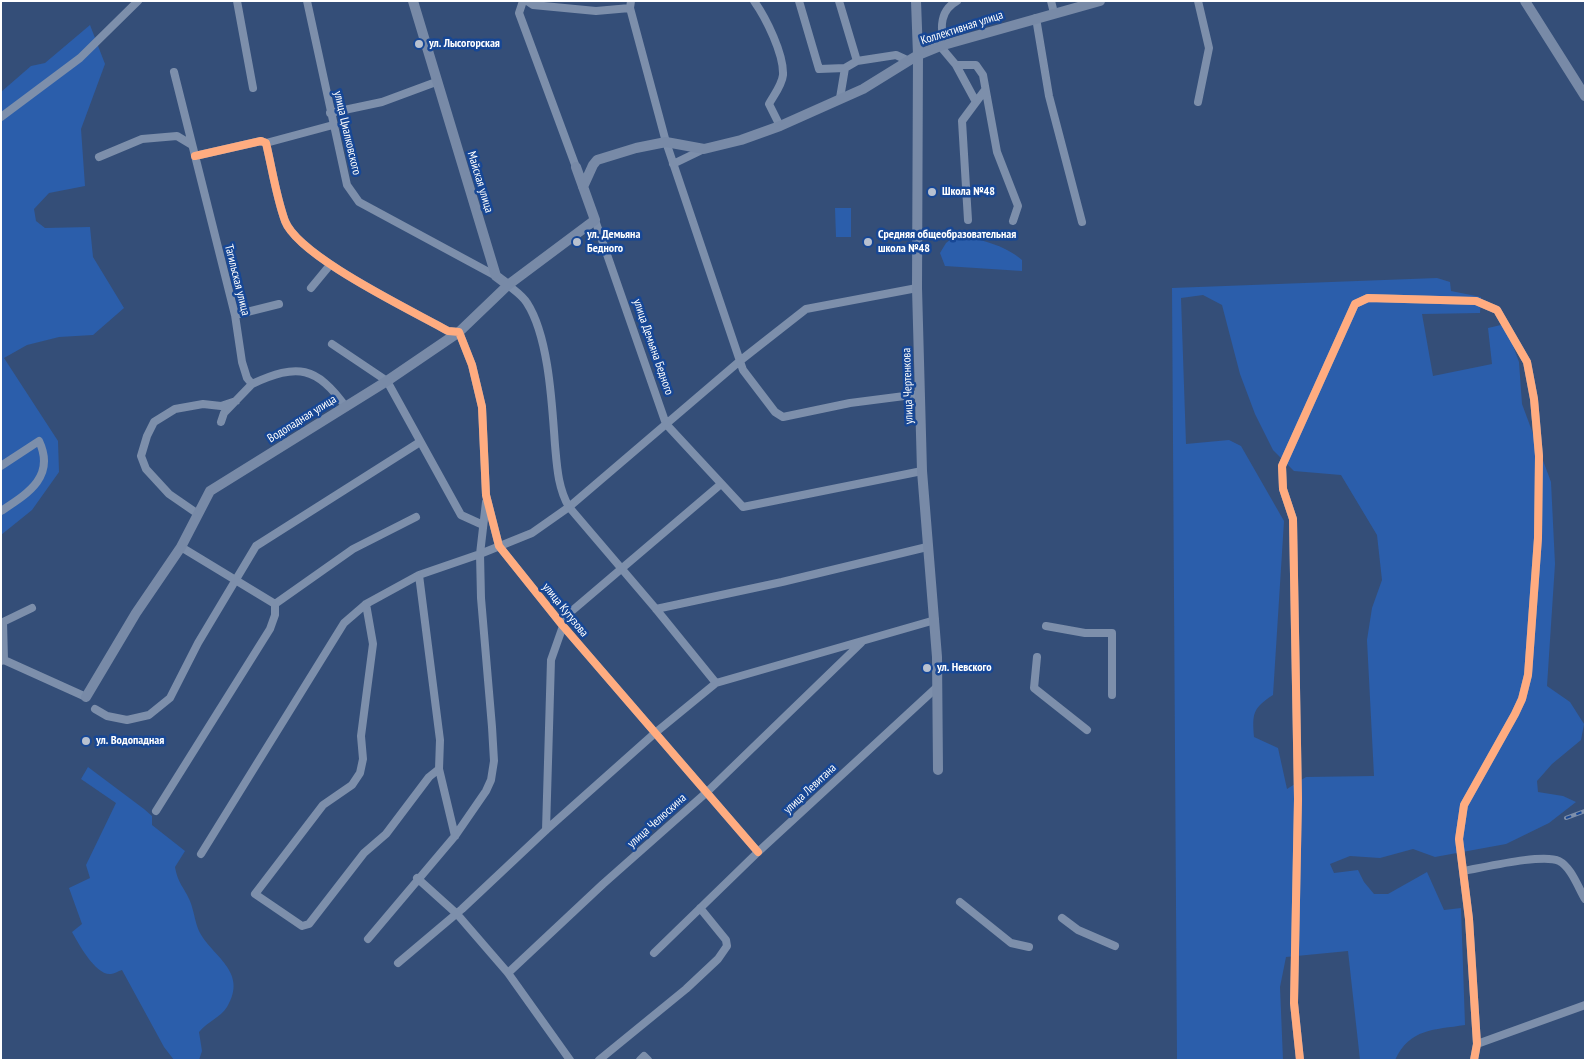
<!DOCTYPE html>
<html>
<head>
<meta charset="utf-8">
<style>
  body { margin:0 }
  #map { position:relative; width:1586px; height:1061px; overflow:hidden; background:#344e78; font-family:"PT Sans Narrow",sans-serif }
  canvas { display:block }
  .frame { position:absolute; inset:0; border:2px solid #fff; pointer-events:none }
</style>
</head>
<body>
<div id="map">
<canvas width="1586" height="1061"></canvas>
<div class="frame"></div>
</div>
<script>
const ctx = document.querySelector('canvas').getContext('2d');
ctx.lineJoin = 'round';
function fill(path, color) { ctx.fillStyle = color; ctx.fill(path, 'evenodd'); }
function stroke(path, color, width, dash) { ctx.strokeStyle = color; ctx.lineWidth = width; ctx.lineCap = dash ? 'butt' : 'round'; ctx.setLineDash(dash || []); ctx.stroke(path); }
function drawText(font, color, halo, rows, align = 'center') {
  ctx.font = font + ' "PT Sans Narrow",sans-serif'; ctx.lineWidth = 5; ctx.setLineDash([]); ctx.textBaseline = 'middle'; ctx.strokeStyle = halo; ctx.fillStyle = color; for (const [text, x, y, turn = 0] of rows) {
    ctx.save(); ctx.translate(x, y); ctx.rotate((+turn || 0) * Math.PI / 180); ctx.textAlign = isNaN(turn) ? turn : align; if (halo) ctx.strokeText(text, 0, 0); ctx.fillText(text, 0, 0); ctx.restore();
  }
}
fill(new Path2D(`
  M90,25L105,64L81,129L85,186L49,193L34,209L36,221L45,228L90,227L93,257L124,308L93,335L59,337L27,345L4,358L58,441L59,472L32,510L1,535V92L31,66L45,63Z
  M835,208H851V237H836Z
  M955,236C978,238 1005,245 1022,260V271L945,266L940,253L946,243Z
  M1437,278L1450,282L1451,291L1481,297L1480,313L1422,314L1433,376L1492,364L1488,328L1505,324L1519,362L1522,404L1551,482L1555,564L1547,686L1570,702L1584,724L1581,740L1552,764L1537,781L1538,792L1563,796L1576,802L1549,823L1506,844L1435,857L1413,849L1380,858L1350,856L1330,864L1334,873L1358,870L1364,882L1374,894H1388L1427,872L1444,910L1461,908L1465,1025C1434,1030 1410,1028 1395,1060H1360L1348,951L1286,957L1280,987L1283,1060H1177L1172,288ZM1203,295L1222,305L1240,374L1255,414L1273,450L1294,471L1341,475L1377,535L1382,580L1372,608L1367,640L1374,776L1306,777L1287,789L1278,748L1254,737C1252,713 1253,708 1273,695L1284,521L1241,446L1229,440L1186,444L1181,298Z
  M88,767L144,809L152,816V825L185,851L175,867C178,884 184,887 190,901C194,911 195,922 199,931C211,956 249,971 227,1007C220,1018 208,1021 199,1032L202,1051L199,1060H174L164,1047L122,970C118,971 114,974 111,974C96,976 78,943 72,932L82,924L69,888L90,878L86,865L116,803L81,779Z`), '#2b5eab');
stroke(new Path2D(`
  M237,1L253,88
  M307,1L347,185L359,202L496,276
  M523,1L519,13L576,167
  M527,1L533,5L596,11L630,8
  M631,1L630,8L666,142L743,370L775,412L783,417L850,403L920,394
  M754,1C766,18 784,54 783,75C782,85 774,95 769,104L780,126
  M799,1L819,69L845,68L857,61L839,1
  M1051,1L1054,13
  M1036,18L1049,96L1082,222
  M944,44C940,27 940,10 957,1
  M940,46L956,65H976L983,75L997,152L1018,206L1013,221
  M857,61L896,55L909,61
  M956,65L976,102
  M174,72L235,315L242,362L247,378L252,384C298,363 316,366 346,407
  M840,98L845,68
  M1198,102L1209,48L1198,1
  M330,113L382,102L436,82
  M1,117L80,58L138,1
  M266,143L333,125
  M195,156L261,141L266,143C272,168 276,196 285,221C299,257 411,310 448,331L459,332L472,365L482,407L486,495L499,546L563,626L758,852
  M99,157L142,139L177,136L192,145
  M673,164L704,149
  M595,220L666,424L743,507L922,471
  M968,220L962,121L985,90
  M508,285C514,290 523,296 527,303C549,337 552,405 555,445C557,467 558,488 569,507L656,609L716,683
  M311,288L330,265
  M235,315L279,304
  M332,344L387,381L461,515L483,525
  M221,422L224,413L252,384
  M1,466L39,441C56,477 27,494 1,511
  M198,514L169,494L146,469L141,456L147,436L154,422L175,409L203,404L221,406L236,401
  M275,604L353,549L416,517
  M366,604L373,644L361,736L363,759L360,773L352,785L323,805L255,894L302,926L309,924L364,853L386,834L429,777L439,769L440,740L419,575
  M656,609L782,582L927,547
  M560,621L721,484
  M1046,626L1085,633H1112V695
  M1037,657L1034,688L1087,730
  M1,658L4,660L3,622L32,608
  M1,661L4,660L86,697
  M95,709L107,716L127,720L149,715L170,698L198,643L256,546L420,442
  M439,769L455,836
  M156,811L270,629L275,615V604L181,547
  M546,830L551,660L563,626
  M201,854L344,623L366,604L419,575L480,554L532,533L569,507L741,360L806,309L917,288
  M1463,871C1482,868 1543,853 1559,861C1571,867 1578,887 1585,899
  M417,878L457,914L508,973L570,1060
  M960,902L1011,943L1029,947
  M1062,918L1078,930L1115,946
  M368,939L455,836L486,791L491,780L494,761L492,727L481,598L480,554L486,502
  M654,953L758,852L936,688
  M398,963L462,909L546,830L655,733L716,683L935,620
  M508,973L603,884L707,792L861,643
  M1477,1044L1585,1005
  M599,1060L686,989L718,959L727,946L726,940L700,908
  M640,1060L644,1056L648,1060
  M1300,1060L1294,1003L1298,799L1293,519L1283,489L1282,466L1355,304L1368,298L1476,301L1497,310L1527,362L1534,399L1539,456L1538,538L1528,675L1522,699L1515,714L1464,805L1459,839L1469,919L1477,1044L1474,1060`), '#7d8fab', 8);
stroke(new Path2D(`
  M413,1L496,276L508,285
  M916,1L918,55L917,288L922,471L937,657L938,770
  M1525,1L1585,96
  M583,187L593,165L597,160L636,148L666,142L704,149L741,140L780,126L863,89L918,55L940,46L1100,1
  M86,697L136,613L181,547L210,491L387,381L459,332L508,285L595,220L576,167`), '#788aa7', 10);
const rail = new Path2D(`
  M1566,818L1585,811`);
stroke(rail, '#7d8fab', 4);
stroke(rail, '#174795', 2, [5.5]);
stroke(new Path2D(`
  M195,156L261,141L266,143C272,168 276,196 285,221C299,257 411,310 448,331L459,332L472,365L482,407L486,495L499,546L563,626L758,852
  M1300,1060L1294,1003L1298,799L1293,519L1283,489L1282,466L1355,304L1368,298L1476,301L1497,310L1527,362L1534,399L1539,456L1538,538L1528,675L1522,699L1515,714L1464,805L1459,839L1469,919L1477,1044L1474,1060`), '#ffac80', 8);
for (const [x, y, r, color] of [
  [419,44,5,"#b8c1d0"],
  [932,192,5,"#b8c1d0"],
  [577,242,5,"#b8c1d0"],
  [868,242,5,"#b8c1d0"],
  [927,668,5,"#b8c1d0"],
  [86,741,5,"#b8c1d0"]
]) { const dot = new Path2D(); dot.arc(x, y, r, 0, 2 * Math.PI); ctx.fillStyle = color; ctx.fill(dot); stroke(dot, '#174795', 2); }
drawText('12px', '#fff', '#174795', [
  ["Коллективная улица",962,28,-18],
  ["улица Циалковского",347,133,77],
  ["Майская улица",480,182,73],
  ["Тагильская улица",237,280,76],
  ["улица Демьяна Бедного",653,347,71],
  ["улица Чертенкова",908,386,-92],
  ["Водопадная улица",302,419,-32],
  ["улица Кутузова",565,610,51],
  ["улица Левитана",810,789,-43],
  ["улица Челюскина",657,821,-42]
]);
drawText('bold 12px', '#fff', '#174795', [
  ["ул. Лысогорская",429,44],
  ["Школа №48",942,192],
  ["ул. Демьяна",587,235],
  ["Бедного",587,249],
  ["Средняя общеобразовательная",878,235],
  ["школа №48",878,249],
  ["ул. Невского",937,668],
  ["ул. Водопадная",96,741]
], 'left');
</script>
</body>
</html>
